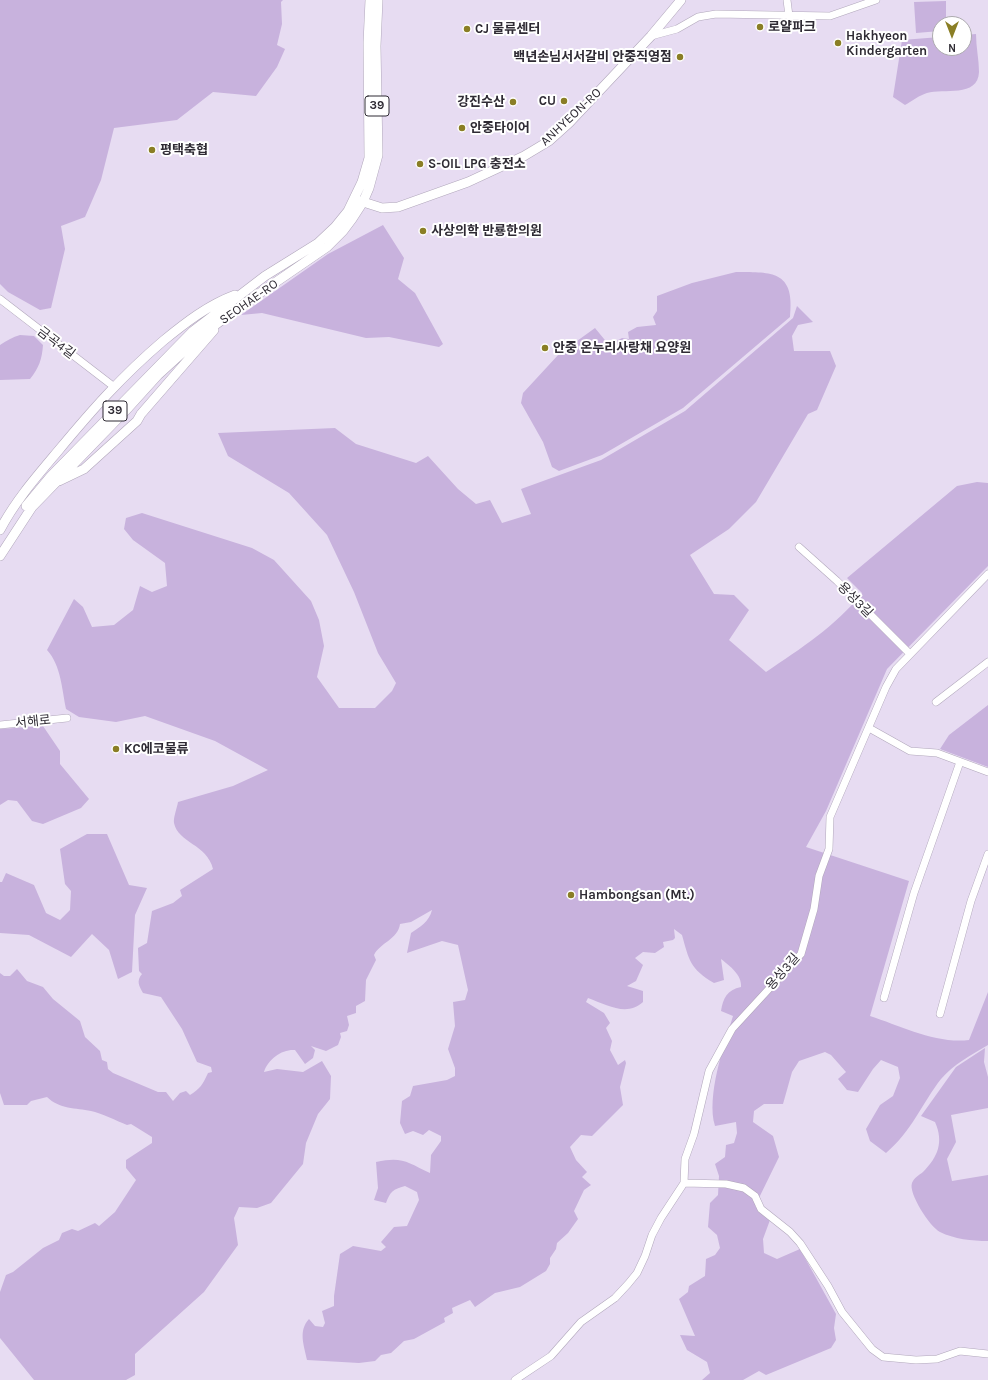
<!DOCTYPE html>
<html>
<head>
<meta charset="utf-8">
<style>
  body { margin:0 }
  #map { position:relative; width:988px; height:1380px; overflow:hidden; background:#e7dcf2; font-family:Karla,sans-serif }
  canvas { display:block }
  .north { position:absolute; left:932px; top:16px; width:40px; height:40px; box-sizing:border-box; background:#fff; border:1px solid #acaaae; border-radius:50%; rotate:180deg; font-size:11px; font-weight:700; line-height:16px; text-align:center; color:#2f2b34 }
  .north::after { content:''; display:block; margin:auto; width:14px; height:18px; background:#8a7e25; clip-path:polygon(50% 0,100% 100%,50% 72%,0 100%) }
</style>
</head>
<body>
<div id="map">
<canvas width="988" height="1380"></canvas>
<div class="north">N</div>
</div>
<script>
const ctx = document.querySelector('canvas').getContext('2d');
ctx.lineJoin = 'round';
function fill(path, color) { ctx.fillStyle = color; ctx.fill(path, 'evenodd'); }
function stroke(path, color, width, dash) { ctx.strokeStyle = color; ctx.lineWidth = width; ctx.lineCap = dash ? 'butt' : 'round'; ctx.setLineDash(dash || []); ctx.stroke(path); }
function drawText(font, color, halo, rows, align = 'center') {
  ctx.font = font + ' Karla,"Noto Sans KR",sans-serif'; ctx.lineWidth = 4; ctx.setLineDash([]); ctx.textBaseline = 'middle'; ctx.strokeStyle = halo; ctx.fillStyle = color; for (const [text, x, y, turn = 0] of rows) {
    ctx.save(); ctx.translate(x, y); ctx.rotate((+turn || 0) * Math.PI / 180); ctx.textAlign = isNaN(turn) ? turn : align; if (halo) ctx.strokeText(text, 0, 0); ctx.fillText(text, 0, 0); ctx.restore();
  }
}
fill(new Path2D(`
  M0,0H283L281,2L282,24L277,45L285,49L277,67L256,96L213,92L177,120L114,128L101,180L85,217L61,226L65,249L51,308L40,310L8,292L0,284Z
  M946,1V24H940V31L916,33L914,2Z
  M976,34C976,47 979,60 979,72C978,98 943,88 927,93C920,95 912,101 905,105L893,97L902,40L940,37V48H964V35Z
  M383,225L404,258L398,279L415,293L443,344L439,347L389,337L366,338L262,313L241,315L328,254Z
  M736,272C773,272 795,271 790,317L683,408L602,455L559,471L552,467L543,442L521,403L523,393L559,354L595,328L609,345L622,338L629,339L628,332L637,327L656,325L653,317L657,311V296L692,283Z
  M797,306L813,322L798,325L792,336L794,351H830L836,366L817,410L808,414L756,502L729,529L690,555L714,594L734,595L749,610L729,640L766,672C800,649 836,626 862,593L847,578L957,486L977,482L988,483V566L887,669L826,811L806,847L909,881L870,1016C901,1026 936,1044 969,1040L988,992V1045C971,1055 954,1064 941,1079C921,1105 912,1131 886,1153L870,1141L866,1129L880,1105L893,1096L900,1078L898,1067L881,1060L873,1069L858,1092L847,1090L838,1079L846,1072L831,1055L825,1052L799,1061L792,1072L783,1104H764L754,1111L753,1122L773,1136L779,1157L755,1206L770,1220L763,1239L764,1253L777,1259L800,1249L836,1314L834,1328L836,1340L831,1348L766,1375L759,1371L743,1380H702L710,1373L707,1362L687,1350L680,1335L695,1336L679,1299L688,1292L689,1286L705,1276L706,1259L715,1255L720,1248L717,1235L708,1227L710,1203L718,1195L719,1176L715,1164L725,1157L726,1145L734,1143L737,1133L736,1122L715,1126C706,1097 724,1045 733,1016L721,1011C723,998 727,990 741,987C742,975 730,966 721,959L724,980L714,983C690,969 689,960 682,935L674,929L675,938L673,940L663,942L664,947L655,953L643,952L635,958L643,965L636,981L627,986L643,991V1002C627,1017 607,1005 588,998L586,1002L604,1013L610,1023L606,1028L612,1041L610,1050L618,1065L625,1060L626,1063L620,1087L623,1105L592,1136L581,1135L570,1147L576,1160L587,1172L582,1177L591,1185L584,1190L574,1211L578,1219L568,1233L557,1243L556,1249L550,1258V1264L546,1271L520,1287L495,1293L475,1307L470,1300L452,1308L453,1313L444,1318L445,1322L414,1339L404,1341L391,1353L381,1355L375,1361L359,1363L307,1360C304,1345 298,1331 309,1319L315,1326L323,1327L325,1323L322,1311L334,1306V1296L340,1254L353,1246L381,1251L386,1247L381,1242L394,1227L407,1226L419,1200L417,1192L405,1186C393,1189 390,1192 386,1203L374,1200L378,1188L376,1162C402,1156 407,1162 430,1173L431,1155L441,1141V1136L429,1130L423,1135L413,1131L405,1134L400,1123L402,1101L410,1096L413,1086L447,1080L455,1076V1068L448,1049L455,1026L453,1002L465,1000L468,990L458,945L442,941L407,953L411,933C420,927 429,922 432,910L411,922L400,924C398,939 380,943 374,955L376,960L366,980L365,1001L356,1006V1013L347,1016L349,1025L347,1031L340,1033L341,1037L338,1045L326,1051L311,1046L315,1050L313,1058L305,1064L295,1050C282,1049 268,1059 264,1072L277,1069L303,1072L322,1061L331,1076L330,1099L318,1114L306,1143L303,1164L271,1203L257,1208L239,1207L234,1218L238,1245L204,1292L135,1354V1375L126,1380H34L0,1338V1292L6,1275L13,1272L43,1248L59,1240L62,1233L72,1229L78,1231L95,1223L99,1226L115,1212L136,1180L126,1168V1160L152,1143V1137L131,1124L127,1125C117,1121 101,1113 91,1111C76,1108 59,1109 47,1097L31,1101L27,1105H4L0,1093V973L4,976H10L17,969L27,981L43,987L53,999L80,1021L85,1037L100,1051L102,1060L107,1062L108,1069L113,1073L158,1092H166L173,1101L180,1093L186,1091L190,1095C200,1089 203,1084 208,1073L212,1072L211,1067L197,1062L182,1029L161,997L143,993C139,986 136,981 142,974L139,971L138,948L147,943L152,911L173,903L182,896L180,890L213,869C207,844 178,843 174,823C173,818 177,808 178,802L233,786L268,770L215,741L145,716L116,722L79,717L66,709C62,690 61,665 47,650L74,599L83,607L92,627L114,625L133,610L140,586L152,592L167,586L165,563L133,540L124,529L126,518L142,513L252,548L274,560L311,601L319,620L324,646L317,677L339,708H375L392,691L396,683L378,653L354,592L327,535L289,493L228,456L218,433L335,428L356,444L416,463L428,456L458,489L476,504L490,500L502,523L531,514L521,489L601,460L685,411L793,318Z
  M20,335L34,336L43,345C42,359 39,368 30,379L0,380V345C6,341 13,337 20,335Z
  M988,705V767L940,749L949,735Z
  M43,726L60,751V764L89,799L81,808L43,824L32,821L17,801L8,800L0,805V729Z
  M87,834H107L129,885L147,888L135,915L132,972L118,979L109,950L92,934L71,957L29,935L0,933V882H2L6,873L34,885L46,913L60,920L70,910L71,891L65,884L60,849Z
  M985,1048L984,1062L988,1077V1108L951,1115L956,1142L947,1159L952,1181L988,1175V1241C972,1241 954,1239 940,1232C930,1227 908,1193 912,1183C914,1178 919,1175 923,1172C938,1157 944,1142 935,1122L921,1116L956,1067Z`), '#c8b2dd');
const minor = new Path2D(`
  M787,0L789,16
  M651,36L677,29L698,17L716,14L830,16L876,0
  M0,299L113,386
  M799,547L837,581L910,654
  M936,702L988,662
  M0,725L67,718
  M869,728L910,751L937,753L988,772
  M884,998L914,893L960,762
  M940,1014L971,901L988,854
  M684,1183L685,1159L694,1134L709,1071L732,1029L801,954L814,909L819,876L829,849L830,817L886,687L896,669L988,574
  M515,1380L551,1356L581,1322L615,1298L628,1284L637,1273L645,1256L652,1235L661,1218L684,1183L726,1184L744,1188L755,1196L761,1209L790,1232L800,1243L828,1286L842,1312L872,1349L883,1357L916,1360L937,1359L960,1351L988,1354`);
const major = new Path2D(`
  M357,200L382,208L398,207L468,182L524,156L549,141L569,123L651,36L681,0
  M59,481L84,469L137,421L141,414L214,330
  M26,506L51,476L193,331L265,276L318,243L335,227L348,211L362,182L369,158L368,43L370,0
  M0,530C15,501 37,476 58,451C92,410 122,376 163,341C185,323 208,305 235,295
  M0,556L32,507L129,407L158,375L203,334L241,306L327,247L343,231L352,219L363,202L369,188L378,155L376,46L378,0`);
stroke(minor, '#b1a7bb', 8);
stroke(major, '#b1a7bb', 10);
stroke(minor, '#fff', 7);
stroke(major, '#fff', 9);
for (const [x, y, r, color] of [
  [760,27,4,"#8a7e25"],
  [467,29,4,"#8a7e25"],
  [838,43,4,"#8a7e25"],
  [680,57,4,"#8a7e25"],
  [564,101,4,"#8a7e25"],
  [513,102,4,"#8a7e25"],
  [462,128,4,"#8a7e25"],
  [152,150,4,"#8a7e25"],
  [420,164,4,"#8a7e25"],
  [423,231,4,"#8a7e25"],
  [545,348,4,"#8a7e25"],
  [116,749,4,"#8a7e25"],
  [571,895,4,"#8a7e25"]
]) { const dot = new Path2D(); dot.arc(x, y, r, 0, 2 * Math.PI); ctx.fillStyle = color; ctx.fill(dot); stroke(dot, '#fff', 1.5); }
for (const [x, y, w] of [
  [377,106,24],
  [115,411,24]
]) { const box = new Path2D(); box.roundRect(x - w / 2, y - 10, w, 20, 3); ctx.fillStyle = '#fff'; ctx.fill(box); stroke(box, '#2f2b34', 1); }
drawText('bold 12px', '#2f2b34', null, [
  ["39",377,106],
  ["39",115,411]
]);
drawText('bold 13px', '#2f2b34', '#fff', [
  ["로얄파크",768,27],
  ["CJ 물류센터",475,29],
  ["Hakhyeon",846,36],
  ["Kindergarten",846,51],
  ["백년손님서서갈비 안중직영점",672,57,"right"],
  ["CU",556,101,"right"],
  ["강진수산",505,102,"right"],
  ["안중타이어",470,128],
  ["평택축협",160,150],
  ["S-OIL LPG 충전소",428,164],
  ["사상의학 반룡한의원",431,231],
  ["안중 온누리사랑채 요양원",553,348],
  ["KC에코물류",124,749],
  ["Hambongsan (Mt.)",579,895]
], 'left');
drawText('13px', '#2f2b34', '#fff', [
  ["ANHYEON-RO",571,117,-43],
  ["SEOHAE-RO",249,302,-35],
  ["금곡4길",56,343,37],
  ["용성3길",855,600,45],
  ["서해로",33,722,-6],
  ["용성3길",783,972,-49]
]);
</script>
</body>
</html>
